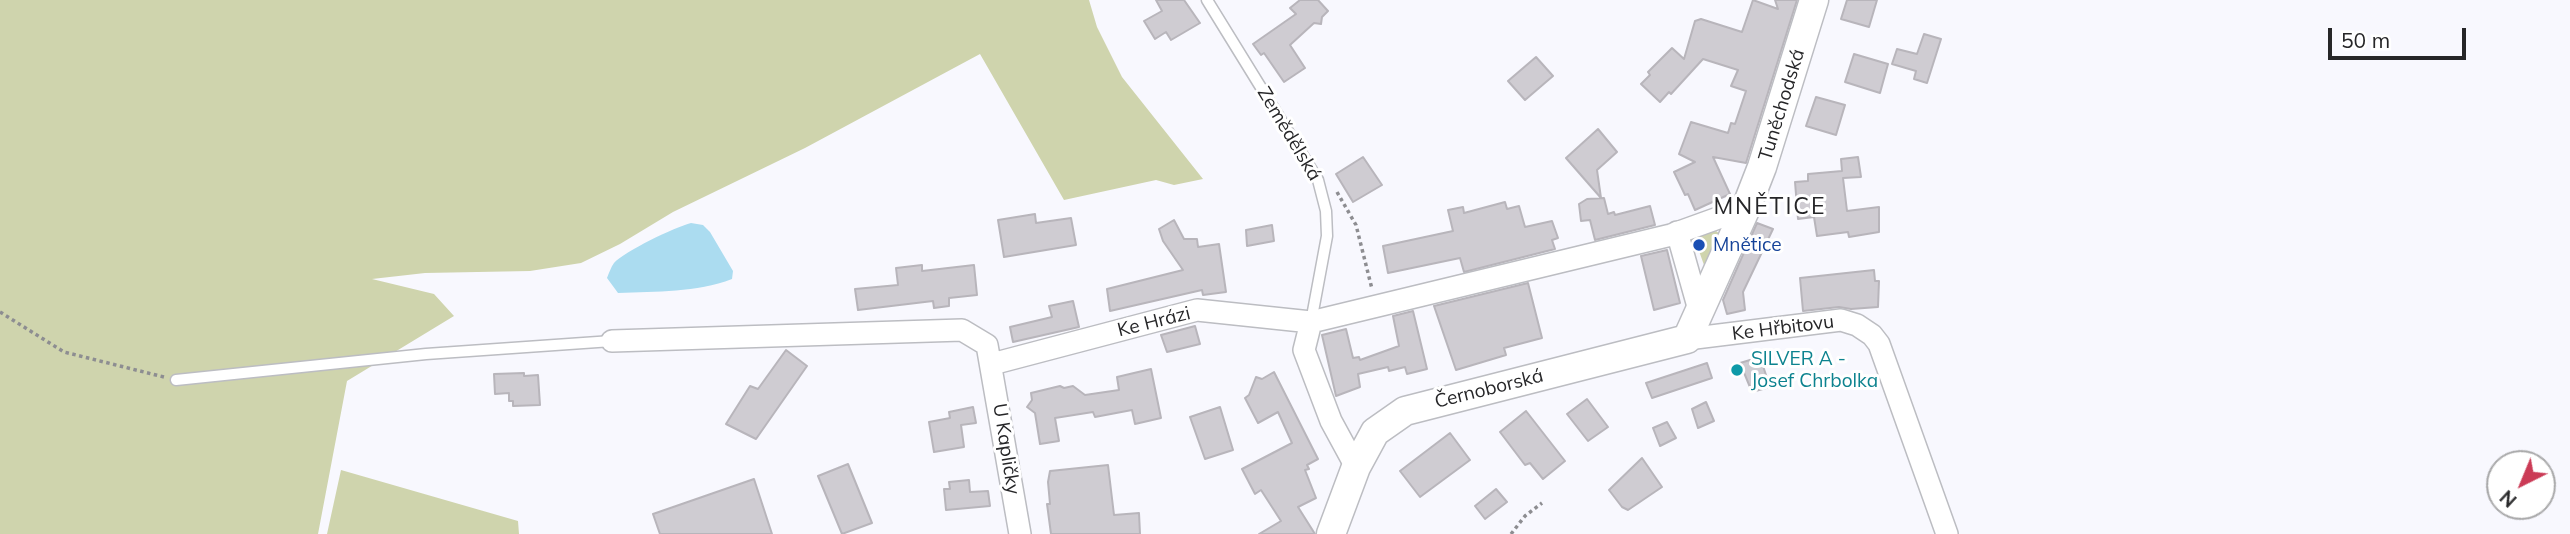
<!DOCTYPE html>
<html>
<head>
<meta charset="utf-8">
<style>
  body { margin:0 }
  #map { position:relative; width:2570px; height:534px; overflow:hidden; background:#f8f8fe; font-family:Mulish,sans-serif }
  canvas { display:block }
  .north { position:absolute; left:2486px; top:450px; width:70px; height:70px; box-sizing:border-box; background:#fff; border:2px solid #a8a8a9; border-radius:50%; rotate:223deg; font-size:19px; font-weight:700; line-height:28px; text-align:center; color:#262628 }
  .north::after { content:''; display:block; margin:auto; width:24px; height:32px; background:#cb3b56; clip-path:polygon(50% 0,100% 100%,50% 72%,0 100%) }
  .scale { position:absolute; left:2328px; top:28px; width:138px; height:32px; box-sizing:border-box; border:4px solid #262628; border-top:0; padding-left:9px; font-size:21px; line-height:24px; white-space:nowrap; color:#262628; -webkit-text-stroke:5px #fff; paint-order:stroke }
</style>
</head>
<body>
<div id="map">
<canvas width="2570" height="534"></canvas>
<div class="north">N</div>
<div class="scale">50 m</div>
</div>
<script>
const ctx = document.querySelector('canvas').getContext('2d');
ctx.lineJoin = 'round';
function fill(path, color) { ctx.fillStyle = color; ctx.fill(path, 'evenodd'); }
function stroke(path, color, width, dash) { ctx.strokeStyle = color; ctx.lineWidth = width; ctx.lineCap = dash ? 'butt' : 'round'; ctx.setLineDash(dash || []); ctx.stroke(path); }
function drawText(font, color, halo, rows, align = 'center') {
  ctx.font = font + ' Mulish,sans-serif'; ctx.lineWidth = 6; ctx.setLineDash([]); ctx.textBaseline = 'middle'; ctx.strokeStyle = halo; ctx.fillStyle = color; for (const [text, x, y, turn = 0] of rows) {
    ctx.save(); ctx.translate(x, y); ctx.rotate((+turn || 0) * Math.PI / 180); ctx.textAlign = isNaN(turn) ? turn : align; if (halo) ctx.strokeText(text, 0, 0); ctx.fillText(text, 0, 0); ctx.restore();
  }
}
fill(new Path2D(`
  M0,0H1089L1097,27L1122,77L1203,179L1174,185L1156,180L1064,200L980,54L805,148L673,212L620,244L581,263L530,271L425,273L372,279L434,294L454,316L347,381L318,534H0Z
  M1716,231L1720,234L1707,264L1704,265L1694,237Z
  M341,470L518,521L519,534H327Z`), '#cfd4ad');
fill(new Path2D(`
  M691,223L703,225L710,232L733,271L732,279C696,293 657,291 618,293L607,278C609,273 611,267 614,263C625,251 675,227 691,223Z`), '#abdcf0');
const building = new Path2D(`
  M1156,0H1184L1200,23L1171,40L1166,32L1155,39L1144,21L1162,11Z
  M1300,0H1318L1328,11L1322,17L1321,24L1314,23L1290,45L1305,68L1284,82L1264,53L1261,55L1253,44L1296,14L1290,8Z
  M1753,0L1778,9L1775,0H1797L1746,163L1713,157L1730,194L1695,210L1688,194L1685,195L1674,172L1695,162L1679,154L1691,122L1728,133L1731,123L1735,124L1746,91L1731,86L1738,70L1703,59L1671,94L1669,92L1660,102L1641,84L1650,75L1648,72L1672,48L1684,59L1695,21L1701,19L1742,32Z
  M1847,0H1877L1869,27L1841,19Z
  M1924,34L1941,39L1927,83L1914,79L1916,71L1892,64L1897,49L1917,54Z
  M1854,54L1888,64L1880,93L1845,82Z
  M1536,57L1553,76L1525,100L1508,81Z
  M1816,97L1845,105L1836,135L1806,126Z
  M1598,129L1617,152L1597,170L1601,198L1566,158Z
  M1363,157L1382,185L1353,202L1336,174Z
  M1858,157L1861,177L1843,178L1847,211L1879,207V232L1849,237L1848,232L1817,236L1814,217L1798,219L1795,182L1808,181V174L1842,171L1841,159Z
  M1604,198L1608,214L1614,212L1615,215L1650,206L1655,225L1595,240L1590,220L1581,221L1579,204L1587,199Z
  M1505,202L1507,209L1519,206L1525,227L1552,221L1558,238L1552,240L1555,249L1464,272L1460,258L1388,273L1383,246L1453,231L1448,210L1463,207L1464,213Z
  M1035,214L1036,223L1071,218L1076,245L1004,257L998,220Z
  M1174,220L1184,239H1197L1198,247L1219,244L1226,292L1203,295L1202,290L1110,311L1107,289L1183,270L1163,241L1159,229Z
  M1757,223L1773,229L1743,292L1745,310L1727,314L1723,300Z
  M1272,225L1274,241L1247,246L1246,230Z
  M1667,250L1680,303L1654,310L1641,256Z
  M922,265V271L974,265L977,295L949,298V306L934,308L933,301L858,310L855,289L898,285L896,268Z
  M1874,270L1875,281H1879L1878,307L1851,309L1839,307L1803,311L1800,278Z
  M1528,283L1542,338L1504,348L1506,355L1456,370L1434,306Z
  M1073,301L1079,327L1013,342L1010,327L1052,317L1049,306Z
  M1413,311L1427,369L1407,374L1405,367L1389,371L1388,367L1358,374L1360,387L1336,396L1322,335L1346,329L1353,358L1359,357L1360,360L1399,346L1393,316Z
  M1195,326L1200,344L1167,352L1161,335Z
  M786,350L807,366L756,439L726,424L750,386L758,389Z
  M1760,357L1770,387L1752,392L1740,363Z
  M1707,363L1712,378L1652,398L1646,383Z
  M1151,369L1161,418L1135,424L1132,410L1095,417L1093,412L1055,418L1059,441L1040,444L1035,413L1027,407L1032,400L1031,393L1060,386L1064,388L1073,386L1085,395L1119,390L1117,377Z
  M1274,372L1318,459L1307,465L1309,469L1305,470L1316,498L1298,507L1315,534H1259L1281,521L1261,490L1255,494L1242,469L1292,443L1278,412L1258,423L1245,398L1249,395L1256,377L1262,379Z
  M524,373V376L538,375L540,405L513,406V401H509V393L495,394L494,374Z
  M1587,399L1608,427L1588,441L1567,414Z
  M1706,402L1714,421L1698,428L1692,409Z
  M973,407L976,423L961,425L964,447L934,452L929,422L950,418L949,412Z
  M1220,407L1233,450L1205,459L1190,417Z
  M1526,411L1565,461L1543,479L1530,463L1525,465L1500,432Z
  M1667,422L1676,438L1660,446L1653,428Z
  M1450,433L1470,460L1420,497L1400,471Z
  M1642,458L1662,487L1628,510L1622,507L1609,490Z
  M848,464L872,523L842,534L818,476Z
  M1108,465L1114,515L1139,513L1140,534H1051L1047,504H1050L1048,482L1050,471Z
  M754,479L772,534H660L653,514Z
  M969,480L970,492L988,491L990,506L946,510L944,489H950L949,482Z
  M1496,489L1507,502L1485,519L1475,506Z`);
fill(building, '#cfccd2');
stroke(building, '#b8b5bb', 2);
const lane = new Path2D(`
  M1207,0L1318,180L1326,211L1327,236L1311,322
  M176,380L426,354L612,341`);
const street = new Path2D(`
  M1677,232L1699,310
  M1311,322L1304,350L1331,421L1356,467
  M1687,339L1841,320L1857,325L1872,335L1879,344L1947,534
  M612,341L962,330L987,345L1020,534
  M992,364L1197,310L1311,322L1671,235L1746,208`);
const secondary = new Path2D(`
  M1331,534L1356,467L1375,432L1405,411L1687,339L1746,208L1762,167L1814,0`);
stroke(lane, '#bcbdc2', 13);
stroke(street, '#bcbdc2', 24);
stroke(secondary, '#bcbdc2', 31);
stroke(new Path2D(`
  M1337,192L1356,225L1372,289
  M0,312L64,352L164,377
  M1511,534L1525,516L1542,503`), '#8d8d91', 3.5, [3.5, 3.5]);
stroke(lane, '#fff', 10);
stroke(street, '#fff', 21);
stroke(secondary, '#fff', 28);
for (const [x, y, r, color] of [
  [1699,245,7,"#1a4fb4"],
  [1737,370,7,"#0f9aa8"]
]) { const dot = new Path2D(); dot.arc(x, y, r, 0, 2 * Math.PI); ctx.fillStyle = color; ctx.fill(dot); stroke(dot, '#fff', 2.5); }
drawText('19px', '#262628', '#fff', [
  ["Tuněchodská",1782,105,-73],
  ["Zemědělská",1289,134,59],
  ["Ke Hrázi",1154,322,-14],
  ["Ke Hřbitovu",1783,328,-7],
  ["Černoborská",1489,389,-14],
  ["U Kapličky",1006,449,81]
]);
drawText('19px', '#164399', '#fff', [
  ["Mnětice",1713,245]
], 'left');
drawText('19px', '#0d838f', '#fff', [
  ["SILVER A -",1751,359],
  ["Josef Chrbolka",1751,381]
], 'left');
ctx.letterSpacing = '2px';
drawText('23px', '#262628', '#fff', [
  ["MNĚTICE",1770,207]
]);
ctx.letterSpacing = '0px';
</script>
</body>
</html>
